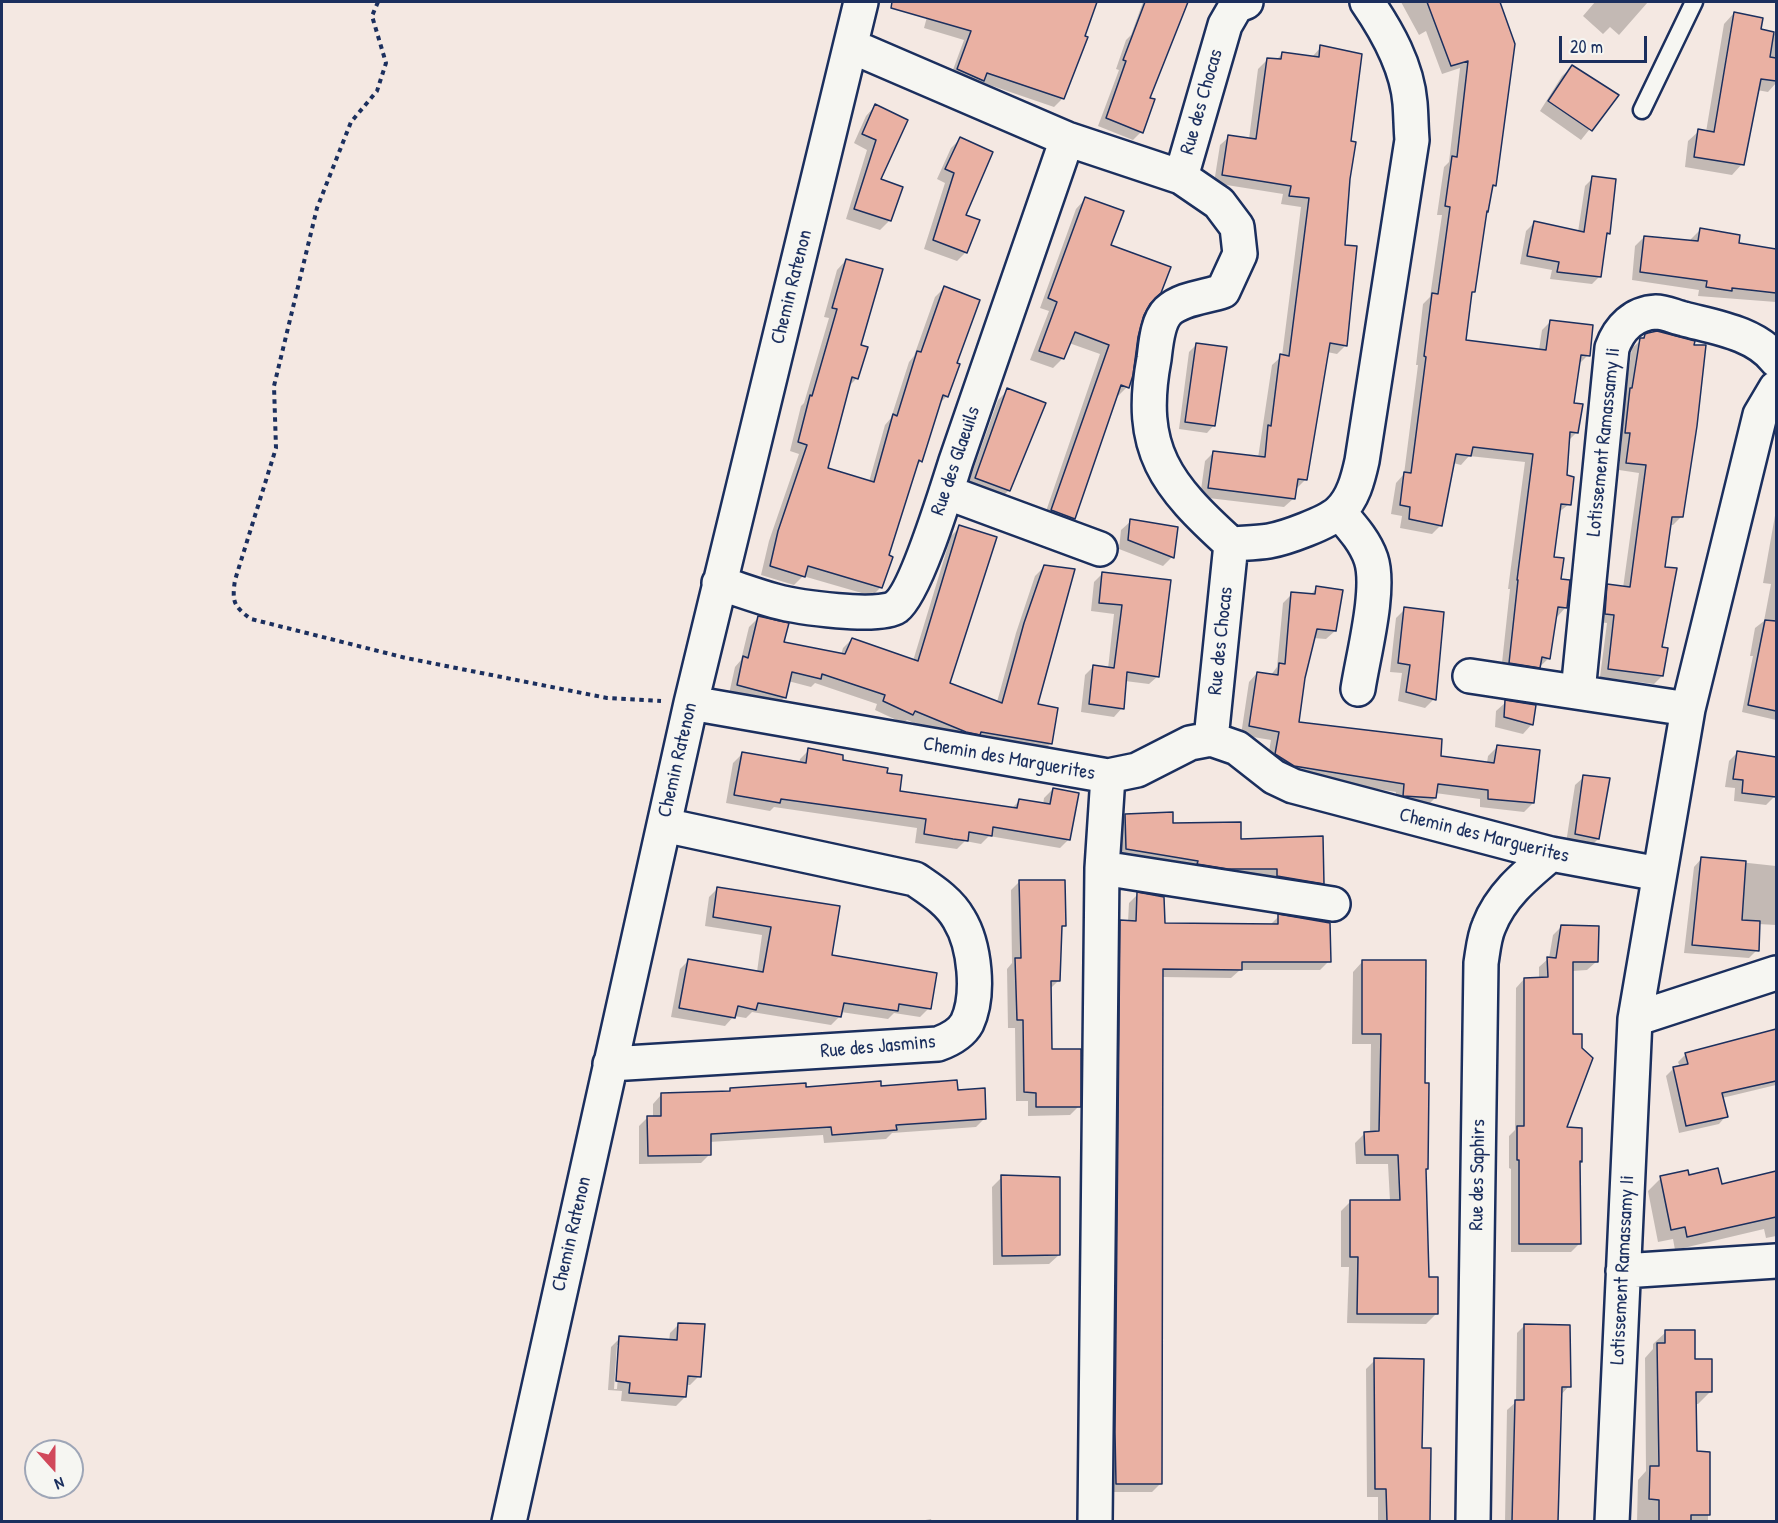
<!DOCTYPE html>
<html>
<head>
<meta charset="utf-8">
<style>
  body { margin:0 }
  #map { position:relative; width:1778px; height:1523px; overflow:hidden; background:#f4e8e2; font-family:"Patrick Hand",sans-serif }
  canvas { display:block }
  .frame { position:absolute; inset:0; border:3px solid #1b2f5e; pointer-events:none }
  .north { position:absolute; left:24px; top:1439px; width:60px; height:60px; box-sizing:border-box; background:#f6f6f2; border:2px solid #9ea6b7; border-radius:50%; rotate:159deg; font-size:16px; font-weight:700; line-height:24px; text-align:center; color:#1b2f5e }
  .north::after { content:''; display:block; margin:auto; width:21px; height:27px; background:#d1495b; clip-path:polygon(50% 0,100% 100%,50% 72%,0 100%) }
  .scale { position:absolute; left:1559px; top:36px; width:88px; height:27px; box-sizing:border-box; border:3px solid #1b2f5e; border-top:0; padding-left:8px; font-size:18px; line-height:21px; white-space:nowrap; color:#1b2f5e; -webkit-text-stroke:4px #f6f6f2; paint-order:stroke }
</style>
</head>
<body>
<div id="map">
<canvas width="1778" height="1523"></canvas>
<div class="frame"></div>
<div class="north">N</div>
<div class="scale">20 m</div>
</div>
<script>
const ctx = document.querySelector('canvas').getContext('2d');
ctx.lineJoin = 'round';
function fill(path, color) { ctx.fillStyle = color; ctx.fill(path, 'evenodd'); }
function stroke(path, color, width, dash) { ctx.strokeStyle = color; ctx.lineWidth = width; ctx.lineCap = dash ? 'butt' : 'round'; ctx.setLineDash(dash || []); ctx.stroke(path); }
function drawText(font, color, halo, rows, align = 'center') {
  ctx.font = font + ' "Patrick Hand",sans-serif'; ctx.lineWidth = 4.5; ctx.setLineDash([]); ctx.textBaseline = 'middle'; ctx.strokeStyle = halo; ctx.fillStyle = color; for (const [text, x, y, turn = 0] of rows) {
    ctx.save(); ctx.translate(x, y); ctx.rotate((+turn || 0) * Math.PI / 180); ctx.textAlign = isNaN(turn) ? turn : align; if (halo) ctx.strokeText(text, 0, 0); ctx.fillText(text, 0, 0); ctx.restore();
  }
}
fill(new Path2D(`
  M931,2H1095L1063,98L1054,107L981,82L975,88L950,78L964,40L924,28Z
  M1143,2H1186L1148,99L1141,132L1133,140L1098,126L1119,70L1116,69L1126,40L1131,35Z
  M1401,2H1502L1499,3L1494,185L1491,188L1485,213L1473,291L1470,295L1465,341L1539,350L1542,330L1551,321L1588,355L1579,364L1572,404L1577,432L1568,441L1566,477L1569,504L1558,513L1552,558L1566,607L1557,617L1555,616L1549,658L1530,676L1501,672L1510,589H1508L1525,462L1469,456L1461,465L1453,463L1441,525L1432,534L1400,528L1402,516L1391,514L1396,483L1404,474L1418,365H1416L1423,304L1430,297L1442,215H1437L1444,167L1449,162L1460,68L1442,74L1426,31L1419,35Z
  M1595,2H1648L1619,35L1610,27L1603,34L1583,16Z
  M1734,13L1760,31L1776,34V83L1768,92L1757,90L1742,164L1732,175L1685,167L1688,141L1699,131L1706,132L1724,24Z
  M1321,47L1350,142L1343,246L1346,345L1337,354L1327,352L1306,479L1297,488L1293,499L1284,507L1200,497L1205,461L1214,452L1258,458L1272,365L1282,356L1301,207L1281,204L1283,194L1214,183L1220,145L1229,137L1249,139L1258,69L1267,60H1276L1282,54L1312,57Z
  M1572,67L1617,95L1581,140L1540,111L1562,76Z
  M875,106L879,180L890,220L880,230L846,219L867,150L854,143L866,116Z
  M960,139L966,252L957,261L924,249L945,183L937,179L951,148Z
  M1593,178L1609,233L1605,237L1600,276L1592,284L1550,279L1552,270L1520,264L1526,231L1534,223L1578,232L1585,186Z
  M1085,199L1109,246L1148,303L1142,314L1127,387L1118,396H1116L1074,518L1064,528L1043,520L1100,354L1069,343L1063,358L1053,368L1030,360L1049,311L1040,308L1076,209Z
  M1700,230L1737,244L1776,250V302L1698,296L1699,290L1632,280L1635,246L1644,237L1691,242V239Z
  M846,260L859,346L857,378L848,387L826,469L869,482L885,425L891,418L909,362L914,356L935,297L944,288L947,396L939,404L921,461L915,467L887,556L881,587L872,596L803,576L794,585L761,575L769,541L799,454L790,451L801,406L804,403L829,318L824,317L837,270Z
  M1646,336L1681,517L1673,525H1670L1663,568L1660,648L1662,676L1654,684L1600,677L1607,623L1597,622L1600,594L1608,586L1623,588L1639,473L1619,470L1622,441H1618L1622,397L1625,394L1632,348Z
  M1197,344L1214,425L1207,433L1179,429L1189,352Z
  M1008,390L1009,490L999,500L967,487L998,400Z
  M1776,510V720L1742,712L1753,656H1750L1755,628L1764,621L1771,584L1763,583Z
  M1131,521L1172,557L1163,566L1119,549L1121,530Z
  M960,527L949,683L997,702L1016,633L1035,576L1044,567L1037,705L1051,743L1042,752L957,741L907,720L903,723L875,710L877,704L815,683L811,687L788,681L785,697L776,706L729,694L735,667L741,660L749,627L758,618L782,643L841,655L843,648L852,639L913,661L951,536Z
  M1102,574L1169,582L1158,676L1149,684L1125,681L1122,708L1114,717L1081,712L1085,675L1093,667L1108,669L1114,614L1091,611L1094,582Z
  M1317,588L1335,631L1326,639L1313,638L1304,678L1297,723L1439,757L1487,763L1488,756L1497,747L1533,803L1524,812L1480,807V799L1435,793V798L1426,807L1395,804L1396,792L1285,774L1267,763L1271,740L1241,735L1249,682L1257,673L1271,675L1277,667L1283,603L1292,594L1310,595Z
  M1405,609L1434,699L1425,708L1398,701L1402,673L1390,672L1396,618Z
  M1506,702L1532,724L1523,734L1495,727L1496,711Z
  M809,750L841,762L885,774L898,793L1011,809L1020,800L1043,805L1044,798L1053,789L1069,839L1060,848L989,836L981,844L965,841L957,849L915,843L917,828L774,807L770,811L726,803L733,763L742,754L799,764L800,759Z
  M1737,753L1776,759L1775,796L1766,805L1734,801L1735,788L1725,787L1729,761Z
  M1584,777L1598,839L1589,848L1566,843L1575,785Z
  M1125,816L1240,841L1322,883L1313,892L1117,858L1116,825Z
  M1702,858L1776,866V925L1758,924L1757,950L1749,958L1684,953L1694,867Z
  M1020,881L1064,925L1060,929L1059,980L1050,989L1051,1051L1079,1106L1070,1115L1028,1116V1101H1016L1015,1028H1008L1007,969L1012,963L1011,890Z
  M718,888L830,956L929,1008L920,1017L894,1013L888,1019L841,1012L840,1016L831,1025L752,1012L746,1018L734,1016L725,1026L671,1017L680,969L689,960L757,972L762,935L705,926L709,897Z
  M1138,894L1163,924L1270,925L1279,916L1329,961L1320,970H1240L1231,978L1162,977L1161,1483L1152,1492H1108L1112,930L1121,922H1128L1129,903Z
  M1562,926L1596,962L1587,970L1572,971L1565,1129L1580,1161L1579,1163L1580,1243L1571,1252H1511V1169L1509,1168V1136L1515,1130L1516,988L1524,979H1539V967L1549,958L1553,935Z
  M1363,961L1424,1084L1427,1169L1425,1171L1427,1278L1436,1314L1426,1324L1347,1323L1349,1267H1341V1211L1351,1201H1390L1388,1164H1356L1355,1143L1365,1133H1370L1371,1044H1352L1353,972Z
  M1776,1031V1085L1722,1098L1726,1116L1719,1124L1679,1133L1666,1076L1674,1068L1680,1067L1678,1062L1686,1054Z
  M880,1087L957,1091L985,1118L976,1127L892,1133L886,1139L824,1143L823,1135L709,1142L710,1154L701,1163L639,1164V1126L648,1117H653V1104L661,1095L728,1092L730,1090Z
  M1776,1172V1236L1766,1238L1764,1229L1675,1250L1673,1239L1658,1242L1648,1191L1661,1178L1688,1176L1721,1186Z
  M1002,1177L1059,1255L1049,1264L993,1265L992,1187Z
  M679,1324L699,1376L690,1385H686L685,1397L676,1406L621,1401L622,1391L608,1390L611,1347L620,1338L669,1341L670,1333ZM617,1345H620L617,1389H614Z
  M1525,1325L1569,1386L1560,1396L1557,1522H1505L1507,1410L1516,1402L1517,1333Z
  M1666,1332L1694,1360L1711,1391L1698,1404H1695V1453H1708V1522H1637L1638,1480L1646,1471L1645,1358L1653,1349V1344Z
  M1375,1360L1421,1450H1430L1429,1522H1378V1497H1367L1366,1369Z
  M931,1519L932,1522H914Z`), '#0003');
const building = new Path2D(`
  M892,2H1097L1085,36L1088,37L1064,99L987,73L984,81L957,69L971,31L891,8Z
  M1145,2H1188L1150,98L1155,99L1143,133L1106,118L1126,61L1123,60Z
  M1427,2H1500L1515,44L1496,186L1493,185L1488,212L1487,211L1475,292H1472L1466,340L1546,350L1550,320L1593,325L1590,356L1581,355L1574,403L1583,404L1578,433L1570,432L1567,475L1574,477L1571,505L1561,504L1554,557L1564,558L1561,579L1570,580L1567,608L1558,607L1550,659L1542,657L1540,668L1509,663L1518,580H1517L1533,454L1473,447L1471,456L1456,454L1442,526L1409,519L1410,507L1400,505L1404,472L1411,473L1426,357L1424,356L1432,293L1438,294L1450,207L1445,206L1452,156L1457,157L1468,61L1451,66Z
  M1734,12L1763,18L1761,29L1774,32L1770,57L1776,58V81L1761,79L1744,165L1694,157L1698,129L1714,132Z
  M1320,45L1362,54L1351,141L1356,142L1350,179L1345,245L1357,246L1347,346L1330,343L1307,480L1298,479L1295,499L1208,488L1213,451L1265,457L1268,425L1271,426L1280,354L1289,356L1309,198L1289,196L1291,186L1222,175L1228,135L1256,139L1267,58L1281,59L1282,52L1319,57Z
  M1572,65L1619,95L1592,131L1548,101Z
  M875,104L908,120L881,179L903,187L891,221L854,209L876,140L862,134Z
  M960,137L993,152L966,215L980,220L967,253L933,240L954,173L945,169Z
  M1592,176L1616,179L1610,234L1607,233L1601,277L1557,272L1559,262L1527,256L1534,221L1584,232Z
  M1085,197L1124,211L1111,245L1171,267L1161,293L1150,304L1144,315L1138,337L1133,375L1129,388L1121,385L1075,519L1051,510L1109,345L1075,332L1064,359L1039,351L1057,302L1048,298Z
  M1700,228L1740,235L1739,243L1776,249V293L1732,288V291L1706,287L1707,281L1640,272L1644,236L1698,241Z
  M846,259L883,269L861,345L868,347L858,379L852,377L828,468L874,482L893,414L897,416L917,351L921,352L944,286L980,300L957,363L960,364L948,397L943,395L922,462L919,460L889,555L893,557L882,588L808,566L805,577L770,566L778,531L807,445L798,442L810,395L812,396L837,309L832,308Z
  M1657,331L1695,341L1694,345H1706L1697,426L1683,517H1672L1665,567L1677,568L1662,647L1668,648L1663,676L1608,669L1614,615L1605,614L1607,584L1630,587L1646,465L1626,463L1630,433H1625L1630,388H1632L1640,338H1644L1645,334L1648,333Z
  M1196,343L1227,347L1215,426L1185,422Z
  M1007,388L1046,403L1010,491L975,478Z
  M1130,519L1178,527L1174,558L1128,540Z
  M959,525L997,537L950,683L1002,703L1024,623L1044,565L1075,569L1038,704L1058,708L1052,744L981,732L980,735L966,732L915,711L913,715L883,701L885,695L822,674L821,679L792,672L786,698L737,685L743,656L748,658L758,616L789,623L784,642L845,654L852,638L918,661Z
  M1102,572L1171,580L1159,677L1127,672L1124,709L1089,704L1093,665L1114,668L1122,605L1099,603Z
  M1316,586L1343,590L1336,631L1317,629L1305,678L1299,722L1442,739L1441,756L1494,763L1497,745L1540,750L1534,803L1488,799V790L1438,784L1436,798L1403,796L1404,784L1294,766L1275,754L1279,732L1249,726L1257,672L1278,675L1279,663L1285,664L1291,592L1315,594Z
  M1404,607L1444,612L1436,700L1406,692L1410,665L1398,663Z
  M1765,620L1776,621V711L1748,705Z
  M1505,700L1536,705L1533,725L1504,717Z
  M808,748L843,755V760L888,768L887,773L902,775L900,791L1017,808L1019,799L1050,804L1053,788L1079,793L1070,840L993,827L992,836L969,832L968,841L953,839L924,834L926,819L781,799L780,803L734,795L742,752L806,763Z
  M1737,751L1776,757V797L1742,793L1743,780L1733,779Z
  M1583,775L1610,778L1599,839L1575,834Z
  M1173,812V823L1241,822V839L1323,836L1324,884L1277,876V869H1228L1197,864L1198,861L1126,849L1125,814Z
  M1701,857L1746,861L1742,920L1760,921L1759,951L1692,945Z
  M1019,880H1065L1066,926H1062L1060,981H1051L1052,1049H1081V1107H1036V1093L1024,1092L1023,1020H1017L1015,958H1021Z
  M717,887L840,906L832,955L937,973L931,1009L899,1004L898,1011L844,1003L841,1017L758,1003L756,1010L738,1006L735,1018L679,1008L688,959L763,972L771,927L713,917Z
  M1137,892L1164,897L1165,923L1278,924V914L1330,923L1331,962H1242V970L1163,969L1162,1484H1116L1115,1432L1120,920L1136,921Z
  M1561,925L1599,926L1598,962H1573V1034H1582V1048L1593,1058L1567,1127L1582,1128V1162L1580,1161L1581,1244H1519V1160H1517V1126H1524V978L1548,977L1547,957L1556,958Z
  M1362,960H1426L1425,1083H1429L1428,1169H1426L1429,1277H1438V1314H1357L1358,1257H1350V1200H1400L1398,1155H1365L1364,1132L1379,1131L1381,1034H1362Z
  M1776,1029V1081L1722,1093L1728,1117L1686,1126L1673,1067L1688,1064L1685,1053Z
  M957,1080L958,1090L985,1088L986,1119L896,1125L897,1130L832,1135L831,1127L711,1134V1155L648,1156L647,1116H661V1093L730,1091V1088L806,1083V1087L881,1081V1086Z
  M1718,1168L1722,1184L1776,1171V1217L1687,1237L1685,1227L1671,1230L1660,1176L1688,1170L1689,1175Z
  M1001,1175L1060,1177V1255L1002,1256Z
  M678,1323L705,1324L701,1377L688,1376L686,1397L629,1393L630,1383L616,1381L619,1336L677,1340Z
  M1524,1324L1570,1325L1571,1387H1562L1558,1521H1512L1515,1400H1524Z
  M1665,1330H1695V1359H1712V1392H1696L1697,1451L1710,1452V1515H1691V1521H1659V1500L1649,1499L1650,1466H1659L1657,1343H1665Z
  M1374,1358L1424,1359L1422,1448H1431L1430,1521H1387L1386,1489H1375Z`);
fill(building, '#eab1a3');
stroke(building, '#1b2f5e', 1.5);
const service = new Path2D(`
  M1642,110L1694,2`);
const minor = new Path2D(`
  M851,46L1067,139L1181,177
  M946,492L1100,549
  M1339,512C1351,526 1365,541 1371,559C1381,589 1363,656 1358,689
  M1231,544C1244,543 1257,543 1269,541C1286,538 1327,523 1339,512C1353,499 1358,479 1362,461L1412,140C1411,128 1411,115 1410,103C1407,66 1387,31 1367,2
  M719,583C738,589 757,596 775,601C797,607 879,619 896,607C916,592 947,489 956,461C993,354 1030,246 1067,139
  M1470,676L1688,709
  M1578,692L1612,348C1619,328 1634,313 1656,312C1665,312 1675,317 1684,319C1714,327 1756,333 1776,360
  M691,703L1108,776L1137,770L1190,743L1211,739L1237,748L1274,777L1293,786L1551,854L1659,874
  M1211,739L1231,544C1166,485 1137,450 1154,359C1156,344 1157,322 1168,311C1182,298 1206,297 1223,291L1240,254L1237,227L1219,203L1181,177L1225,25L1236,6L1246,2
  M1102,868L1333,904
  M1635,1019L1776,973
  M610,1064L938,1044C949,1040 961,1034 967,1023C980,995 975,945 959,919C949,901 931,890 915,879L664,825
  M1623,1271L1776,1261
  M509,1522L691,703L861,2
  M1095,1522L1102,868L1108,776
  M1473,1522L1481,963C1483,951 1484,937 1489,926C1501,895 1526,875 1551,854
  M1612,1522L1635,1019L1688,709L1760,415L1776,388`);
stroke(service, '#1b2f5e', 21);
stroke(minor, '#1b2f5e', 38);
stroke(new Path2D(`
  M378,2L372,16L386,63L377,91L351,122L317,208L274,386L276,448L235,580C232,601 233,606 251,619L406,658L607,698L661,701`), '#1b2f5e', 4, [4.5, 4.5]);
stroke(service, '#f6f6f2', 16);
stroke(minor, '#f6f6f2', 33);
drawText('20px', '#1b2f5e', '#f6f6f2', [
  ["Rue des Chocas",1202,102,-74],
  ["Chemin Ratenon",792,287,-76],
  ["Lotissement Ramassamy Ii",1604,442,-84],
  ["Rue des Glaeuils",956,461,-71],
  ["Rue des Chocas",1221,641,-84],
  ["Chemin des Marguerites",1009,759,10],
  ["Chemin Ratenon",678,760,-77],
  ["Chemin des Marguerites",1484,836,14],
  ["Rue des Jasmins",878,1047,-5],
  ["Rue des Saphirs",1478,1175,-89],
  ["Chemin Ratenon",572,1234,-77],
  ["Lotissement Ramassamy Ii",1623,1270,-87]
]);
</script>
</body>
</html>
